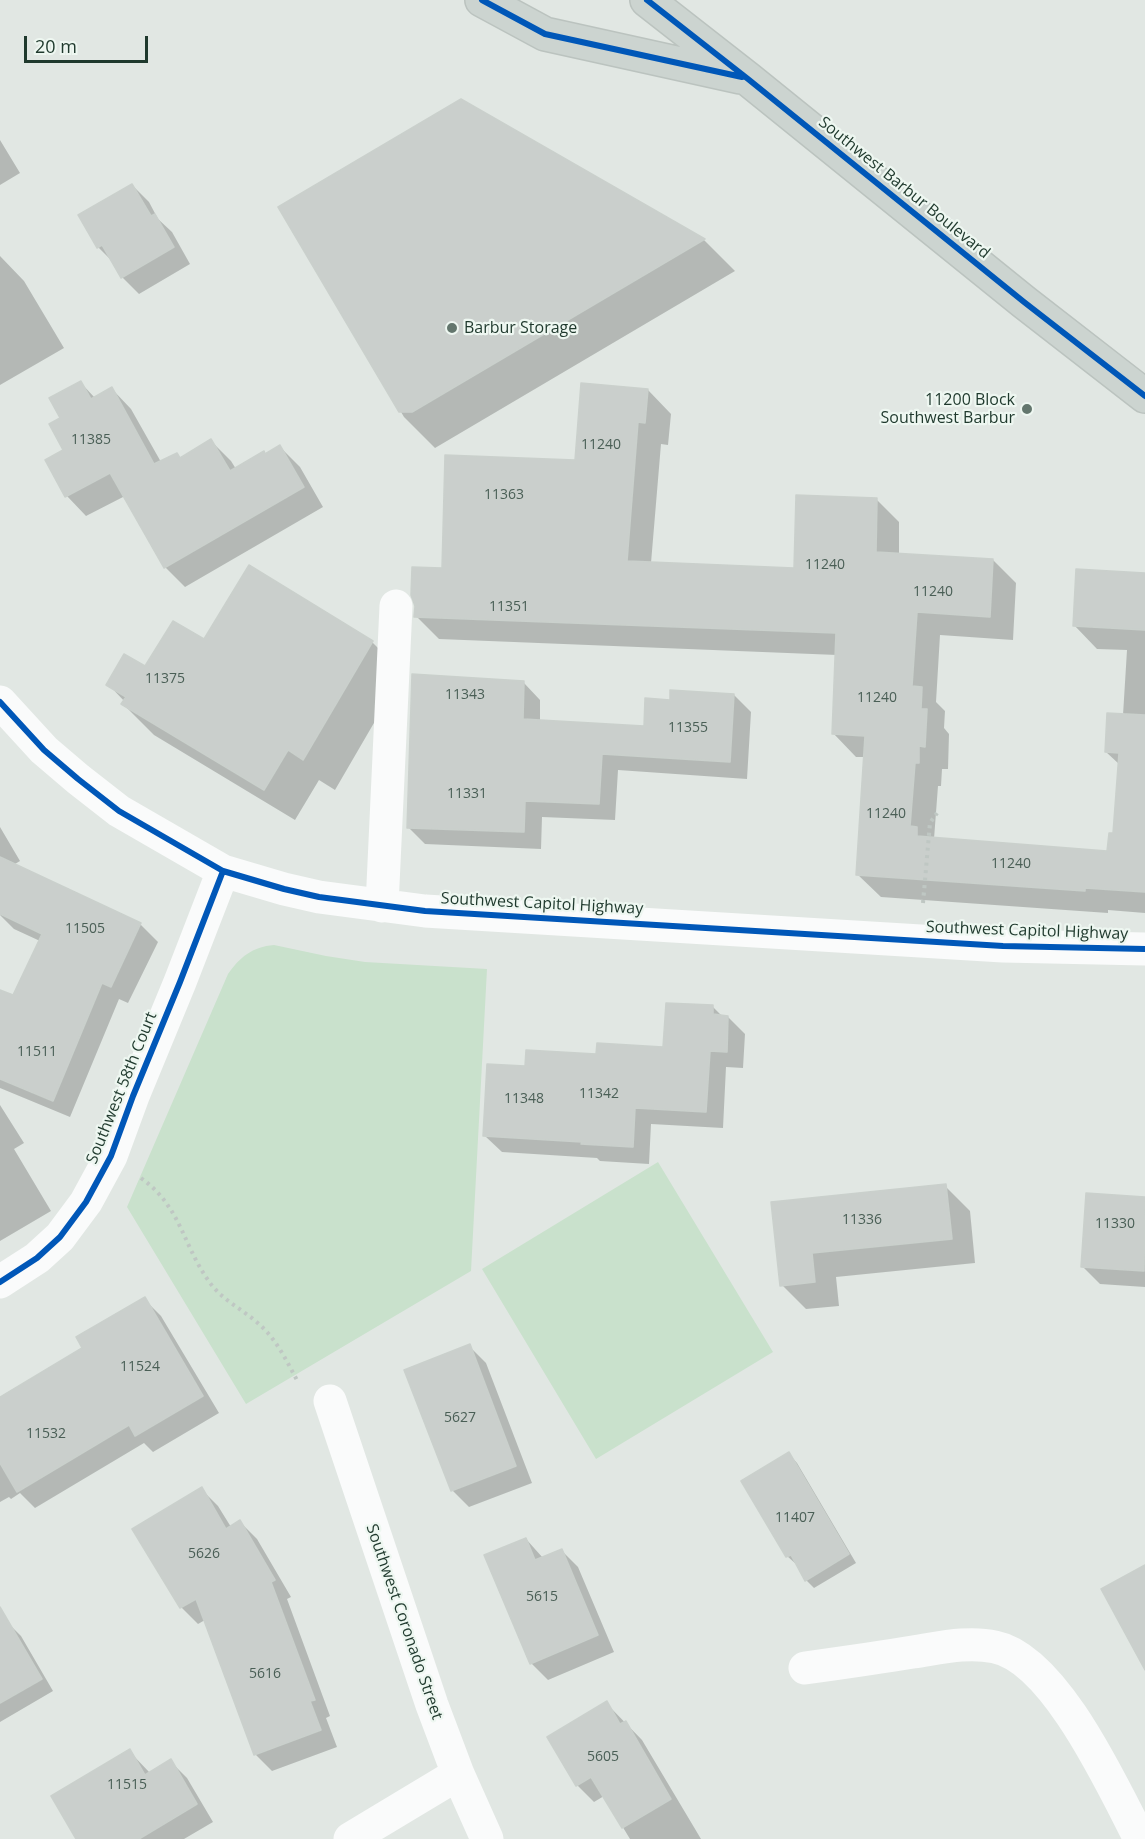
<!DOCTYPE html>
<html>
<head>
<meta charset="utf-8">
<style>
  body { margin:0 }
  #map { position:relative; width:1145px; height:1839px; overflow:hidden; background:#e1e7e3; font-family:"Open Sans",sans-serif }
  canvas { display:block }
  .scale { position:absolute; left:24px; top:36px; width:124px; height:27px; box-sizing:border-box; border:3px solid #1f392d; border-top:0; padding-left:8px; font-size:18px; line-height:21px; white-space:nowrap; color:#1f392d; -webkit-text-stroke:4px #eef7f1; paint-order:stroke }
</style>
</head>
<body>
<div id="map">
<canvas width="1145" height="1839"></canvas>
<div class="scale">20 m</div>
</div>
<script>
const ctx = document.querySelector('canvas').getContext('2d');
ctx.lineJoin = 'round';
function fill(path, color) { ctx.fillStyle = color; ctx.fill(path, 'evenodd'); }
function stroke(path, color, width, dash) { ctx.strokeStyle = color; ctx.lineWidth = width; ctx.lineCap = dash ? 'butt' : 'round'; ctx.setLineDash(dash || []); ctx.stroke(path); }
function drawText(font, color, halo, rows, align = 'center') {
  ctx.font = font + ' "Open Sans",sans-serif'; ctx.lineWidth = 4.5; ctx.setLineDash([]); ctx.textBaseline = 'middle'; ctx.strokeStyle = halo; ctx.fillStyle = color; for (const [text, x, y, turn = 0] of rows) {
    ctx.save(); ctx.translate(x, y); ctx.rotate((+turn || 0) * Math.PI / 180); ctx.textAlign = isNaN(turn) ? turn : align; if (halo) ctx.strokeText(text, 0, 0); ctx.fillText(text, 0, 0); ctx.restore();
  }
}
fill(new Path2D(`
  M274,945L326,956L365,962L487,969L471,1271L246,1404L127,1207L228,974C240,957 252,947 274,945Z
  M658,1162L773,1352L596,1459L482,1269Z`), '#c9e1cc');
fill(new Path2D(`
  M461,101L704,240L735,271L435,448L404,417L280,207Z
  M0,140L20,173L0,185Z
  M132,185L149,202L158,219L172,232L190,264L139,294L122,277L113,262L98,247Z
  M0,256L24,281L64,348L0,385Z
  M81,383L95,398L112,389L131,409L161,462L177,454L181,459L211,441L231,461L236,469L280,447L300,467L323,507L185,587L165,567L125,496L86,516L67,496L47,461L65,450L62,419Z
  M648,390L671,414L668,445L661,444L651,563L795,569L876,499L899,522V555L993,560L1016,583L1013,640L940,635L936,702L945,711L944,728L949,734L948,769H942L941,786H938L934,839L1109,853L1115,835L1119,764L1106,752L1123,715L1127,650L1097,649L1074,625L1145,574V913L1108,910V913L881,897L857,874L865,757H856L833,733L837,655L439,639L416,616L443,569L576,462Z
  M204,641L372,642L403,673L335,790L319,780L295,820L154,735L123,704L125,702L108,684Z
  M524,683L540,700V722L645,727L671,702L734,695L751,712L747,779L618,770L615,820L542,817L541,849L425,844L408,827Z
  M0,827L20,861L0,873Z
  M18,867L141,925L158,942L128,1003L119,999L70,1117L0,1088V992L14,997L40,941L14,929L0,915V905Z
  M713,1007L723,1017H728L745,1034L743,1068L726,1067L723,1128L651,1124L649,1164L600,1161L597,1158L502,1152L485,1136L526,1068L597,1056L665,1048Z
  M0,1105L24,1143L14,1149L51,1211L0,1241Z
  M945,1186L970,1211L975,1263L836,1277L839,1306L806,1309L782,1285L773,1203Z
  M1087,1194L1145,1198V1287L1100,1284L1083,1267Z
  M144,1299L161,1316L219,1413L153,1452L144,1443L35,1508L20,1493L11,1499L9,1497L0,1502V1399L84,1348Z
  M469,1346L486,1363L532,1483L469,1507L452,1490Z
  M789,1454L797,1463L856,1563L814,1588L806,1580L798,1564H796L787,1556Z
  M201,1489L218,1506L231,1527L240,1522L257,1539L291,1597L287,1599L330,1716L326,1718L337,1747L272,1771L255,1754L205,1620L198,1624L181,1607Z
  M526,1539L543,1558L561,1550L578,1567L614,1652L548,1680L531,1663Z
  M9,1624L21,1636L53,1691L0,1722V1630Z
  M606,1703L642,1740L701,1839H630L604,1796L594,1802L577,1785Z
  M129,1751L150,1773L170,1761L187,1778L213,1822L184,1839H78Z`), '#0003');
const building = new Path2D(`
  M461,99L705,239L412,412H399L278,207Z
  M132,184L151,216L155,214L174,247L121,278L102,245L97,248L78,215Z
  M81,381L91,399L112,387L154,464L177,453L180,458L211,439L230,471L264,451L265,454L280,445L304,487L164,568L110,473L65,497L45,460L63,450L49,424L60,418L49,398Z
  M581,383L648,389L645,423L638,422L627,561L794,568L796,495L877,498L876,552L993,559L990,617L917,612L912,686L922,687L921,709H927L925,747L919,746V763H915L910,826L917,827V836L1107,851L1109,833H1113L1119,753L1105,752L1107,713L1145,715V892L1085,888V891L856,875L865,736L832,734L836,633L414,617L415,606L411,595L412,567L442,568L445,455L575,460Z
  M249,565L373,641L303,760L288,750L264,790L121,704L126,697L106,685L124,654L145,666L173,621L204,639Z
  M1076,569L1145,573V630L1073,626Z
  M412,674L524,681L523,719L644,726L645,698L670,700V690L734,694L730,762L602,754L599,804L525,801L524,832L407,828Z
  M0,857L141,923L111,987L102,983L53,1101L0,1079V990L13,995L42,934L0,914Z
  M666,1003L713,1005V1014L728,1016L727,1052L710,1051L706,1112L635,1108L633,1147L581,1144L582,1142L483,1136L487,1064L525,1066L526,1050L596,1054L597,1043L663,1047Z
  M946,1184L952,1239L812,1253L815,1282L780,1286L771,1202Z
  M1086,1193L1145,1197L1144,1271L1081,1267Z
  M145,1297L203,1396L135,1436L129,1425L17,1492L0,1463V1397L82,1348L76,1337Z
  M470,1344L516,1466L451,1491L404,1370Z
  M789,1452L849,1554L805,1581L791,1555L786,1557L741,1481Z
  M202,1487L226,1529L240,1520L275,1580L271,1582L315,1700L310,1701L321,1730L254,1755L196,1599L180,1608L132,1529Z
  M526,1538L535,1560L562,1549L598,1635L530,1664L484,1555Z
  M1145,1565V1670L1101,1589Z
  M0,1607L42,1679L0,1703Z
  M607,1701L620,1724L626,1721L671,1799L622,1828L591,1777L576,1786L547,1737Z
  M130,1749L145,1775L171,1759L197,1804L139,1839H76L51,1796Z`);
fill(building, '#cacfcc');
stroke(building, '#cad0cc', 1.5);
const major = new Path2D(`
  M482,0L545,34L740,77
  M647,0L748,79L1024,302L1145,396`);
stroke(major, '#bbc3bf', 36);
stroke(new Path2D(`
  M923,903L930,823L937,813
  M141,1178C181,1207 182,1243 208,1280C221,1300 243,1309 260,1325C277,1340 287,1362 298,1382`), '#bfc7c3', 4, [3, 4.5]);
stroke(new Path2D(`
  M0,702L44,750L78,779L119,811L223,871L284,889L319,897L425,911L1003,946L1145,949
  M382,906L396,606
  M0,1282L37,1258L60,1237L86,1202L111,1156L133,1096L180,982L223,871
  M330,1401L432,1705L458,1774L487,1839
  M805,1668C841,1663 877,1658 913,1652C940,1648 968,1641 995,1647C1055,1659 1113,1787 1140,1839
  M350,1839L458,1774`), '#fafbfb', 33);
stroke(major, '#ccd4d0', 33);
stroke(new Path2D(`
  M482,0L545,34L742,77
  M647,0L748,79L1024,302L1145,396
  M0,702L44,750L78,779L119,811L223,871L284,889L319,897L425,911L1003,946L1145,949
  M0,1282L37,1258L60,1237L86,1202L111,1156L133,1096L180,982L223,871`), '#0057b8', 6);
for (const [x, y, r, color] of [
  [452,328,6,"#63766d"],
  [1027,409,6,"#63766d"]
]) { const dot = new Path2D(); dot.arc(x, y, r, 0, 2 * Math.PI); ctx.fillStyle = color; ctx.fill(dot); stroke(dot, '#eef7f1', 2); }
drawText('14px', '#4a5f56', null, [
  ["11385",91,440],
  ["11240",601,445],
  ["11363",504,495],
  ["11240",825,565],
  ["11240",933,592],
  ["11351",509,607],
  ["11375",165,679],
  ["11343",465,695],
  ["11240",877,698],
  ["11355",688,728],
  ["11331",467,794],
  ["11240",886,814],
  ["11240",1011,864],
  ["11505",85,929],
  ["11511",37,1052],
  ["11342",599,1094],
  ["11348",524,1099],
  ["11336",862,1220],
  ["11330",1115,1224],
  ["11524",140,1367],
  ["5627",460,1418],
  ["11532",46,1434],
  ["11407",795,1518],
  ["5626",204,1554],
  ["5615",542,1597],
  ["5616",265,1674],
  ["5605",603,1757],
  ["11515",127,1785]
]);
drawText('16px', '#1f392d', '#eef7f1', [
  ["Southwest Barbur Boulevard",904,188,39],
  ["Southwest Capitol Highway",542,904,3],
  ["Southwest Capitol Highway",1027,931,2],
  ["Southwest 58th Court",122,1088,-68],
  ["Southwest Coronado Street",404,1622,71]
]);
drawText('16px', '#1f392d', '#eef7f1', [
  ["Barbur Storage",464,328],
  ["11200 Block",1015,400,"right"],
  ["Southwest Barbur",1015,418,"right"]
], 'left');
</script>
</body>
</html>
